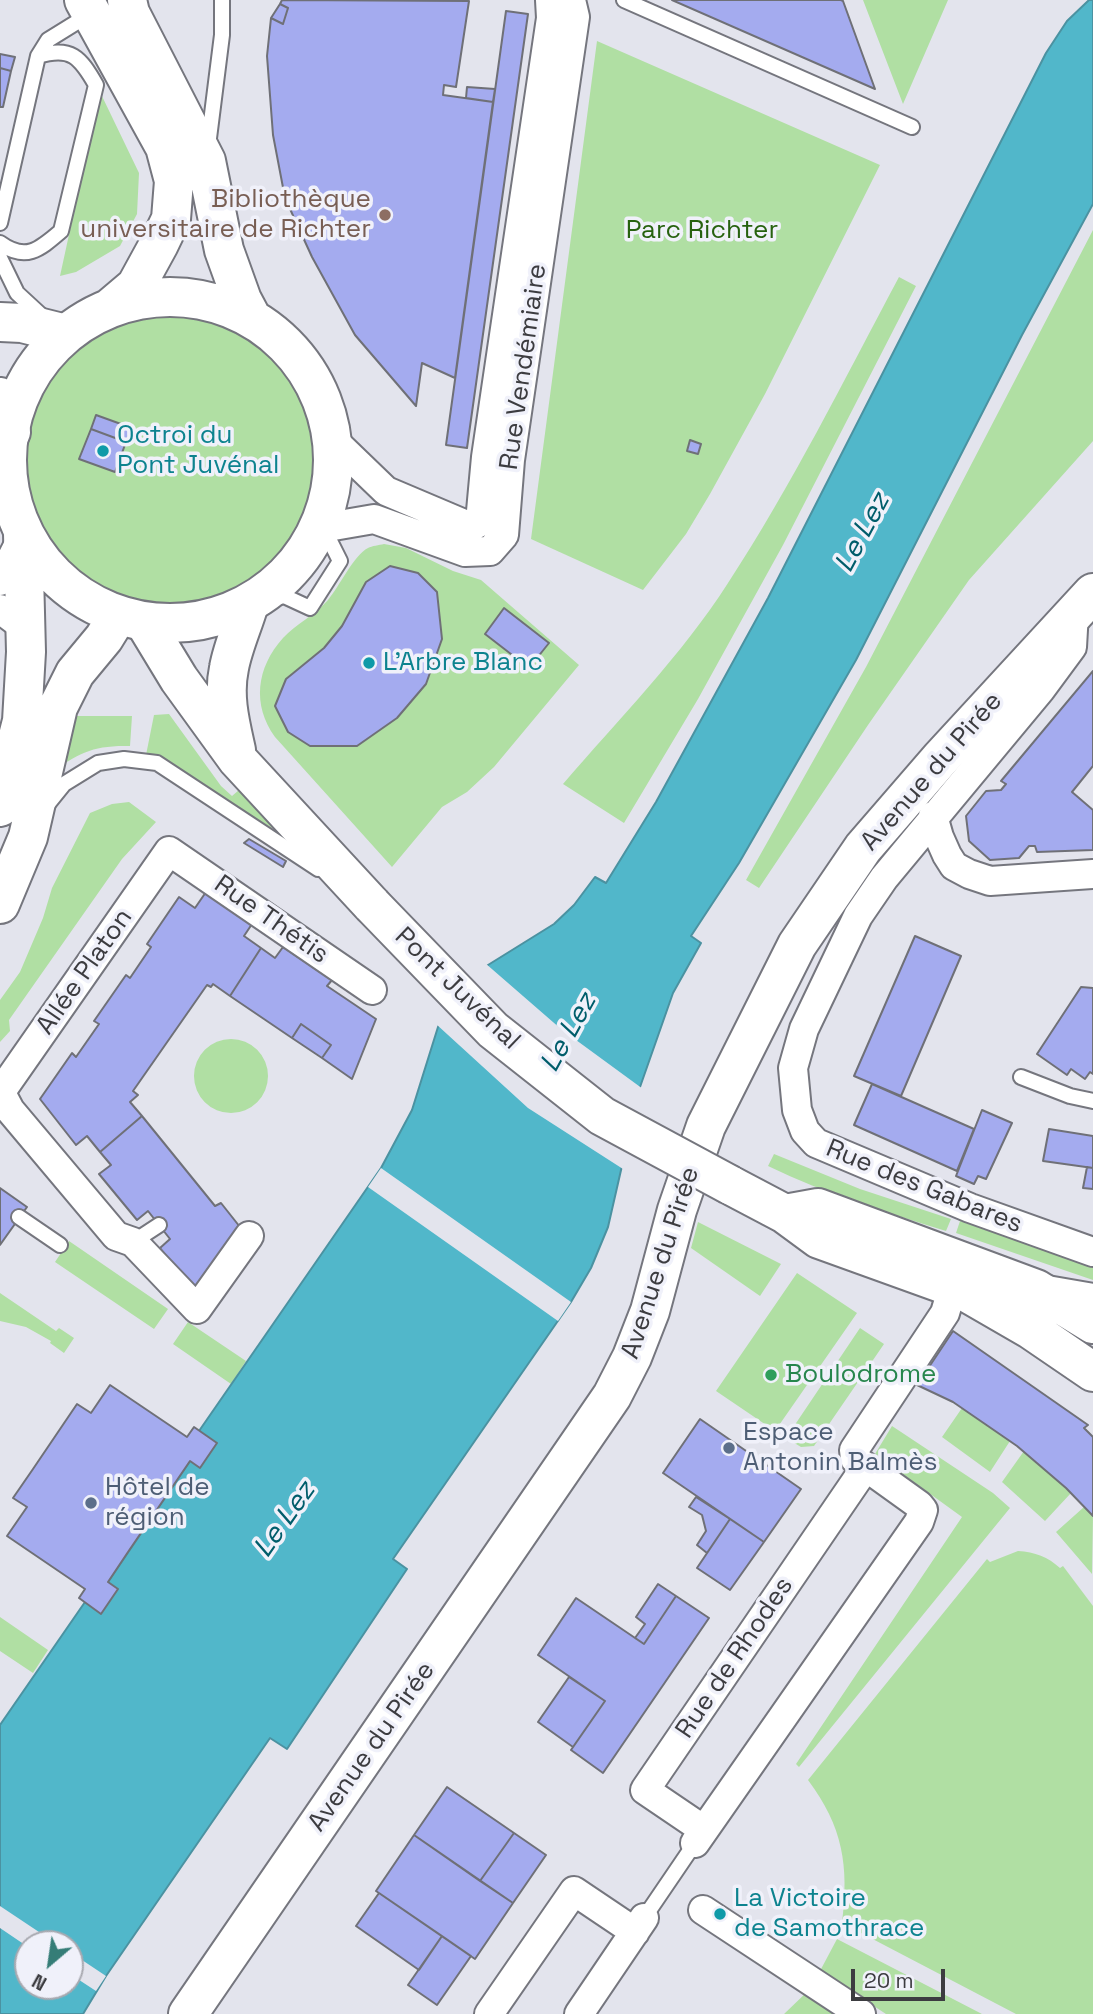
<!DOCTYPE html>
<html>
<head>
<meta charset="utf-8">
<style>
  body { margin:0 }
  #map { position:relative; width:1093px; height:2014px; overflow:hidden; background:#e3e4ed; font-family:"Space Grotesk",sans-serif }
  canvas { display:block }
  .north { position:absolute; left:14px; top:1930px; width:70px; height:70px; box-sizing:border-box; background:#f0f1fa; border:2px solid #a8a9b0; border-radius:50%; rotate:209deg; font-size:19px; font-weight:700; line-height:28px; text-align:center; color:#3c3c40 }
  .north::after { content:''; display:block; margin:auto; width:24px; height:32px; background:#357d77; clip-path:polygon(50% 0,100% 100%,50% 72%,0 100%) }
  .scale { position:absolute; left:851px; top:1969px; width:94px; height:32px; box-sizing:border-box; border:4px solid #3c3c40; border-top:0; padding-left:9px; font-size:21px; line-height:24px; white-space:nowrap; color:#3c3c40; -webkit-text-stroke:5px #f0f1fa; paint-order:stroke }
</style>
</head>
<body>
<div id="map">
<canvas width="1093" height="2014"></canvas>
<div class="north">N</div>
<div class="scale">20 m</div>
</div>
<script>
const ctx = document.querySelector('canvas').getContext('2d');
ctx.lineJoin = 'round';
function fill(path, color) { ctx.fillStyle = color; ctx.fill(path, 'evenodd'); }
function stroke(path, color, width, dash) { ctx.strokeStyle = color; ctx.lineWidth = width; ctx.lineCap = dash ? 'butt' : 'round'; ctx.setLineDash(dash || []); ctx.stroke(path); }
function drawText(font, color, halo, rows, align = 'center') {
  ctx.font = font + ' "Space Grotesk",sans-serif'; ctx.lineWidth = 7; ctx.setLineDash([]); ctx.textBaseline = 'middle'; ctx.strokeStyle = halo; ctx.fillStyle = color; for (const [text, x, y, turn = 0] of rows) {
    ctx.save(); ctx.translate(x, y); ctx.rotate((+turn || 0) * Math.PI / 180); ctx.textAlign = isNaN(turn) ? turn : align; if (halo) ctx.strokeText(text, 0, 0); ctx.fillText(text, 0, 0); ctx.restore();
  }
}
fill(new Path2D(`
  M863,0H948L903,104Z
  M597,41L880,165L765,394L710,494L686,534L643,590L531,539Z
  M100,92L139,173L137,214L120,246L76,272L60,276Z
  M1093,230V441L969,580L868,725L759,888L746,880L866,667Z
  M899,277L916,286L783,545L698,699L624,823L563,784C618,720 682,655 728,583C792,485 844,380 899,277Z
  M24 462a147 147 0 1 1 294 0a147 147 0 1 1-294 0Z
  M384,544L406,548L453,571L481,580L579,665L494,767L467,792L442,807L392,867L275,737C252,705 256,668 283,638C296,624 315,615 328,600C339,587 354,555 368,548C372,546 379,545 384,544Z
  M169,714L221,786L232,796L239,790L303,847L161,760L146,755L154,715Z
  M65,716H132L130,746C93,745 79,753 50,773Z
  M129,802L156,822L122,859L9,1020L10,1031L0,1042V1000L20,972L43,918L52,888L90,813L112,804Z
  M194 1076a37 37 0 1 1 74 0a37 37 0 1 1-74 0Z
  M774,1154L860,1189L951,1219L946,1231C886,1212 825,1194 768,1166Z
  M960,1221L1093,1267V1280L956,1233Z
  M698,1222L781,1264L760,1296L691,1248Z
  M69,1241L168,1309L154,1329L55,1262Z
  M797,1273L857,1313L775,1431L716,1391Z
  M0,1293L56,1331L59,1328L74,1338L64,1353L50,1343L51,1341L26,1327L0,1321Z
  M188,1322L246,1361L231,1384L173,1344Z
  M860,1328L884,1344L814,1446L801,1447L786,1438Z
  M962,1408L1010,1441L990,1472L942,1437Z
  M892,1426L993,1493L1010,1508L799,1767L796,1764L962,1517L875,1454Z
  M1024,1451L1071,1493L1045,1521L1002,1482Z
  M1084,1507L1093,1516L1092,1574L1056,1532Z
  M1018,1551C1035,1552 1048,1557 1060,1568L1063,1566L1093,1606V2014H1016L842,1923C849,1865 843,1827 808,1780L987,1559L990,1562Z
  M0,1617L48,1650L33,1673L0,1651Z
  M837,1939L982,2014H886L820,1971Z
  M809,1990L843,2014H784Z`), '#b0dfa3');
const water = new Path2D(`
  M1089,0H1093V204L1022,335L856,660L739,863L691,936L701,943L673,993L640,1087L608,1227L591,1268L571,1302L393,1559L407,1569L287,1749L270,1738L106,1976L83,2014H0V1725L85,1602L108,1582L190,1461L199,1431L381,1168L412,1110L438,1027L452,999L488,965L554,924L574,905L595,877L606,883L656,802L768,598L1046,53L1067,21ZM28,1944H70V1986H28Z`);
fill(water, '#51b7ca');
stroke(water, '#4b92a1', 2);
fill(new Path2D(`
  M485,963L561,1029L643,1089L623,1169L528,1108L436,1024L450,997Z
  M381,1168L571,1302L558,1321L368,1187Z
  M0,1906L57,1944H28V1947L0,1928Z
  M70,1952L106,1976L96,1991L70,1974Z`), '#e3e4ed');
const building = new Path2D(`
  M282,0L469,1L456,87L444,85L443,95L493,102L455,378L422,363L416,406L355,335L312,257L285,198L273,135L267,56L271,18L283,24L288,8L280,4Z
  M672,0H841L843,1L875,89Z
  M280,4L288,8L283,24L271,18Z
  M506,11L528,14L467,448L446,445Z
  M0,54L15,57L11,71L0,68Z
  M0,68L11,71L3,107H0Z
  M467,87L495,89L493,102L466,98Z
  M96,415L132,428L126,442L91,429Z
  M91,429L126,442L115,472L79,459Z
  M690,440L701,444L698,454L687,451Z
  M390,566L418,573L437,592L442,639L426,684L397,718L357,746H310L288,732L275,706L286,679L324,648L342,626L366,582Z
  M504,608L549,643L529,668L485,634Z
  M1093,671V766L1072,792L1093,810V850L1037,852L1035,846H1029L1019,858L990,860L969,841L966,816L986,791L1001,790L1006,784L1001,781Z
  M249,839L286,861L283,867L244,843Z
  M206,892L252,924L244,936L261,948L230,996L213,984L211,987L207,985L133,1091L138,1095L130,1102L142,1116L100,1152L87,1136L76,1145L40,1099L72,1053L76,1057L99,1024L94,1021L126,975L130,978L151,947L147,944L179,897L195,908Z
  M915,936L961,956L901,1096L854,1076Z
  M283,947L332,980L327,986L376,1019L352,1079L322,1058L331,1045L301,1024L292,1038L230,996L261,948L275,958Z
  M1081,987L1093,988V1074L1090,1072L1085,1079L1071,1069L1067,1075L1037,1054Z
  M301,1024L331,1045L322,1058L292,1038Z
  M872,1084L974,1129L957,1171L854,1125Z
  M982,1110L1012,1123L986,1179L978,1176L974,1184L956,1176Z
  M142,1116L215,1206L221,1203L240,1227L195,1293L160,1248L170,1239L148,1211L137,1220L99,1174L111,1165L100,1152Z
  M1049,1129L1093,1136V1168L1043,1161Z
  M1087,1167L1093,1168V1189L1083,1188Z
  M0,1188L27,1207L0,1245Z
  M953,1331L1088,1425L1084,1428L1093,1437V1516L1066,1488L1017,1446L953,1402L917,1385Z
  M110,1385L187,1437L194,1427L217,1443L200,1468L190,1461L128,1552L108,1582L118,1589L101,1614L79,1598L85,1589L7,1536L27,1507L13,1498L33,1469L77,1404L91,1413Z
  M700,1419L801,1489L764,1542L663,1473Z
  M696,1497L730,1519L707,1553L697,1545L706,1531L702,1515L689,1507Z
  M730,1519L764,1542L730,1590L697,1568Z
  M658,1584L676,1596L644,1644L635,1638L645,1624L636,1617Z
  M676,1596L709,1618L603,1773L571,1750L605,1701L538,1655L576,1598L644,1644Z
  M569,1677L605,1701L573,1747L538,1722Z
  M447,1787L514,1833L480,1881L414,1835Z
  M514,1833L546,1855L513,1903L480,1881Z
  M414,1835L513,1903L475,1959L376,1891Z
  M379,1893L442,1936L419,1970L356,1926Z
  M442,1936L471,1956L437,2005L408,1985Z`);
fill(building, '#a4abef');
stroke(building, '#6f7077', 2);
const lane = new Path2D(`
  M624,0L912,127
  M208,146L222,35V0
  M0,223L38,56L48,40L90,14
  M0,243C26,262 40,249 61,231L96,85C80,57 71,46 38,56
  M0,258L17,293L43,317
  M250,604L284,596L310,608L340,561L328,537L316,529
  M47,805L64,784L98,763L124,759L157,763L318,869
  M1021,1077L1070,1096L1093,1101
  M19,1217L60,1245
  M133,1242L159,1225
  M644,1918L695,1843`);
const street = new Path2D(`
  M331,438L386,491L471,527L480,522L486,457L551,18L550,0
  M316,529L374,519L465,552L490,551L504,535L510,460L575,17L571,0
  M0,581L21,540
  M0,609L24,627
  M1074,612L1072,647L1041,689L884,878L858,916L836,962L804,1029L793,1068L797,1110L805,1131L816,1143L970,1208L1093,1252
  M933,816L939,837L947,855L954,866L969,874L990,881L1093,874
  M0,1091L10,1110L116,1236L133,1242L197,1309L249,1236
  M0,1093L169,851L372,990
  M1047,1290L1093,1298
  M704,1830L645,1790L865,1468
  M695,1843L919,1522L923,1510L919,1505L855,1459L854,1450L945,1313L958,1270
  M703,1910L861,2014
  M489,2014L574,1891L635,1932
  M579,2014L644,1918`);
const secondary = new Path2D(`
  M0,322L22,323L62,333
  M0,397L11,432
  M145,623L179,679L237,759L372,905
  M236,750C230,723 223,696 229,668C233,646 243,625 249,604
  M730,1185L785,1214L819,1239L966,1292L1030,1329L1093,1372
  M785,1214L818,1208L1036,1289L1093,1324
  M188,2014L612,1396L632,1357L650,1311L677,1210L706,1126L797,945L863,848L940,759L1093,593`);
const primary = new Path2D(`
  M84,0L165,147L174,181L171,219L159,244L136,286L110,308
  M127,0L130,13L206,161L224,250L242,300L250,315
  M7 460a163 163 0 1 1 326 0a163 163 0 1 1-326 0Z
  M0,807L22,721L26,652L23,534
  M0,904L28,837L58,707L75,673L104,638L117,617`);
stroke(lane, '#75767e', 18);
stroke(street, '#75767e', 32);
stroke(secondary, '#75767e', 42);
stroke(primary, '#75767e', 42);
stroke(lane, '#fff', 14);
stroke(street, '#fff', 28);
stroke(secondary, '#fff', 38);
stroke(primary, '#fff', 38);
const secondaryBridge = new Path2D(`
  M372,905L493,1030L602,1116L730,1185`);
stroke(secondaryBridge, '#75767e', 42, []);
stroke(secondaryBridge, '#fff', 38);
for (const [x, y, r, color] of [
  [385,215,7,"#8d6e63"],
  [103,451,7,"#0f9aa8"],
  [369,663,7,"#0f9aa8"],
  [771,1375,7,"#2e9e5b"],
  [729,1448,7,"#5c6f8a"],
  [91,1503,7,"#5c6f8a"],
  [720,1914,7,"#0f9aa8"]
]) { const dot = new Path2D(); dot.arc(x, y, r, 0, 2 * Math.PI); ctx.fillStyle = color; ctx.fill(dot); stroke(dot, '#f0f1fa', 2.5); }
drawText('26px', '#785e54', '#f0f1fa', [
  ["Bibliothèque",371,200],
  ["universitaire de Richter",371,230]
], 'right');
drawText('26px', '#27620f', '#f0f1fa', [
  ["Parc Richter",702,231]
]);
drawText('26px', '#3c3c40', '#f0f1fa', [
  ["Rue Vendémiaire",524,367,-82],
  ["Avenue du Pirée",932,772,-49],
  ["Rue Thétis",271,920,35],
  ["Allée Platon",85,972,-55],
  ["Pont Juvénal",457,989,44],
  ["Rue des Gabares",924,1187,22],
  ["Avenue du Pirée",661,1263,-72],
  ["Rue de Rhodes",735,1658,-56],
  ["Avenue du Pirée",372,1747,-55]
]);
drawText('26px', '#0d838f', '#f0f1fa', [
  ["Octroi du",117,436],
  ["Pont Juvénal",117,466],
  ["L'Arbre Blanc",383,663],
  ["La Victoire",734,1899],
  ["de Samothrace",734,1929]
], 'left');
drawText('26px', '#27864d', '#f0f1fa', [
  ["Boulodrome",785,1375]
], 'left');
drawText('26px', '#4e5e75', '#f0f1fa', [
  ["Espace",743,1433],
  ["Antonin Balmès",743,1463],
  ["Hôtel de",105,1488],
  ["région",105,1518]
], 'left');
drawText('italic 28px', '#005d6b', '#f0f1fa', [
  ["Le Lez",863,533,-62],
  ["Le Lez",569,1033,-61],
  ["Le Lez",285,1520,-55]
]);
</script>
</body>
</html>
